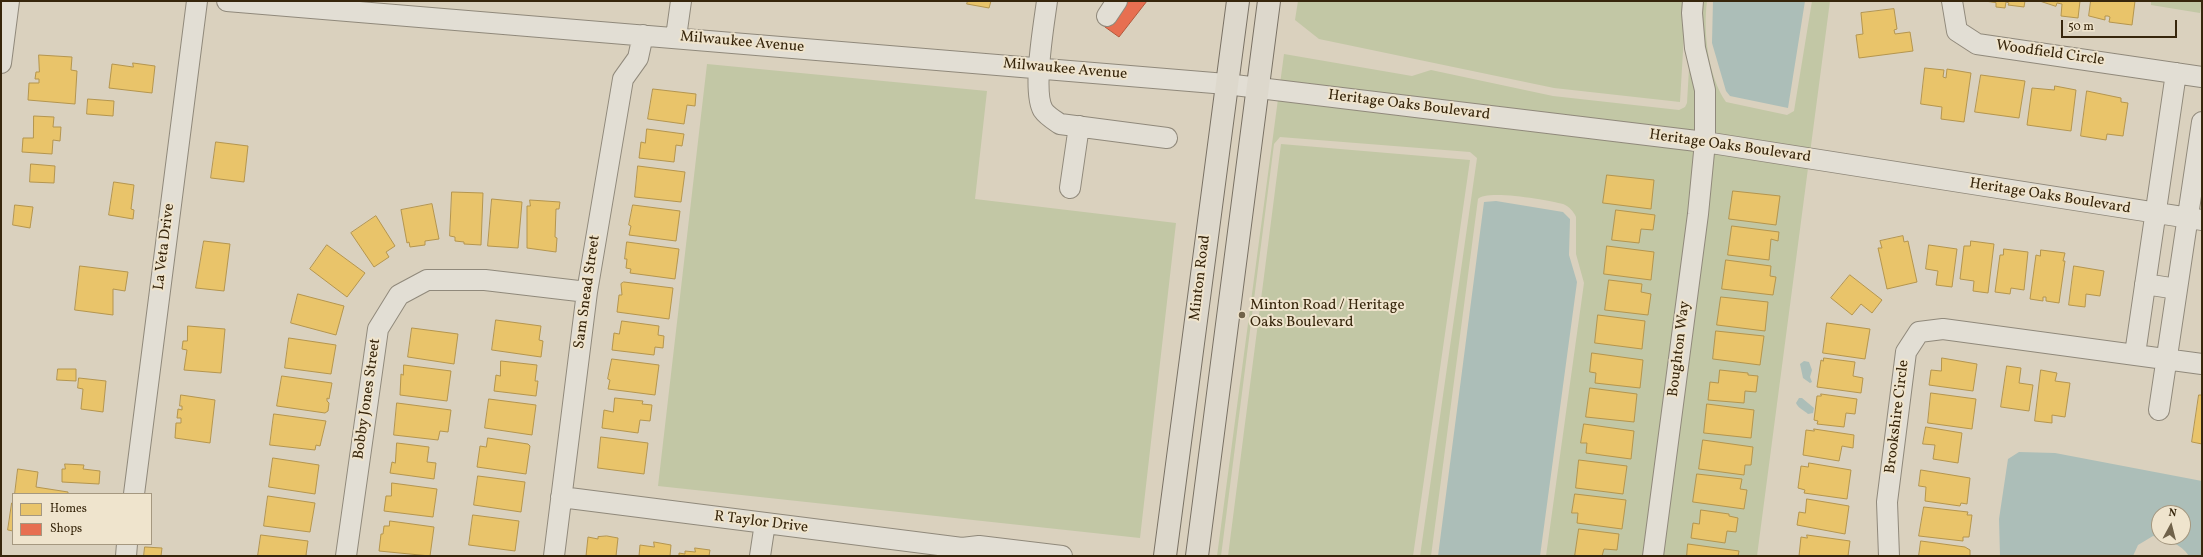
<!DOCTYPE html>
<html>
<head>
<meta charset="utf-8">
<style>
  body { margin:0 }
  #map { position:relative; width:2203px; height:557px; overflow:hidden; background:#dad1be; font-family:Vollkorn,serif }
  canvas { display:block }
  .frame { position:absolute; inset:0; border:2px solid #37260c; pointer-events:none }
  .legend { position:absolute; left:12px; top:493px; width:140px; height:52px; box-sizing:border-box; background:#efe4cd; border:1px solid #a59880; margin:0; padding:5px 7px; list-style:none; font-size:12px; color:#37260c }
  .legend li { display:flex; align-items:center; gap:8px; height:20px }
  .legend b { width:20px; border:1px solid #a59880 }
  .north { position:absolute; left:2151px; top:505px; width:40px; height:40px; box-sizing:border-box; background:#efe4cd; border:1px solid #a59880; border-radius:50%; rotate:7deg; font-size:11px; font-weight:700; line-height:16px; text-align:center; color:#37260c }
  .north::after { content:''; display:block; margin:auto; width:14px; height:18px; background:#70624a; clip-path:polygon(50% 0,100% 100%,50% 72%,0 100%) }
  .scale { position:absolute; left:2061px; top:20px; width:116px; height:18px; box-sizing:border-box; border:2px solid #37260c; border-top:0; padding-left:5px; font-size:12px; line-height:14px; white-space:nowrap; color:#37260c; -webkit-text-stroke:3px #efe4cd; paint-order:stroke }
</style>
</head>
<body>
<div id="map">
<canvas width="2203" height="557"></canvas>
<div class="frame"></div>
<ul class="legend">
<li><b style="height:11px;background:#e9c46a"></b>Homes</li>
<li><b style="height:11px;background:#e76f51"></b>Shops</li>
</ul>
<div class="north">N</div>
<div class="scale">50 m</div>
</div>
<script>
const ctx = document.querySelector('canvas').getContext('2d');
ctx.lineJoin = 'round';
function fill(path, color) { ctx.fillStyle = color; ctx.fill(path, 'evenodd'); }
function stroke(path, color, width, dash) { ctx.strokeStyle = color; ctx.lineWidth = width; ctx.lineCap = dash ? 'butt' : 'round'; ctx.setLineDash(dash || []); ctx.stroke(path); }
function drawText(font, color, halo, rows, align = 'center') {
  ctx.font = font + ' Vollkorn,serif'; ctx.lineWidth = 4; ctx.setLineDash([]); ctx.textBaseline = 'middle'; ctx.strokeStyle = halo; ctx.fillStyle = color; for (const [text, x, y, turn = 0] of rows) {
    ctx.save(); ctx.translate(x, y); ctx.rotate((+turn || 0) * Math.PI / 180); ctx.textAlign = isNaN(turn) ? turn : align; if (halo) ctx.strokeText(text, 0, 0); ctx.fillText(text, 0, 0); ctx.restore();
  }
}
fill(new Path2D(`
  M1298,1H1682L1684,34L1680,102L1554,88L1319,39L1295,20Z
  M1688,1H1707C1703,32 1708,76 1726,102L1787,115L1794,111L1812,1H1830L1757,556H1546L1584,283L1576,254V217C1574,212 1569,206 1563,204C1550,200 1485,189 1478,199L1431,556H1420L1477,158L1470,152L1280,137L1274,144L1221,556H1217L1284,54L1412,76L1431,70L1553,96L1679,110L1685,107L1687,103L1691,34Z
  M2151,1H2202L2200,13L2151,5Z
  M707,64L987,91L975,199L1176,223L1140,538L658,486Z
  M1281,144L1470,160L1413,556H1228Z`), '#c2c7a5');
fill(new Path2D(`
  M1713,1H1805L1788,108L1730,96L1726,91L1712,43Z
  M1496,201L1563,212L1570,219L1569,255L1577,282L1540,556H1438L1484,202Z
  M1804,361L1809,362L1812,370L1810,377L1812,382L1810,383L1803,378L1800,364Z
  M1799,398H1802L1814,408L1813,413L1808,414C1805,411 1798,408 1796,403Z
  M2019,452L2055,453L2202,481V556H2189C2181,544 2167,539 2153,536L2138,545L2133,556H2000L1999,519L2008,459ZM2159,513H2183V537H2159Z`), '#acbeb8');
const homes = new Path2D(`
  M968,1H991L989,8L967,4Z
  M1985,1H2025L2024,7L2008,5L2009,3L2006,2L2005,8L1996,7V3Z
  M2040,1H2080L2078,18L2061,16L2062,4L2057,3L2056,6Z
  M2091,1H2135L2132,25L2109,22L2110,17L2108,16H2105V20L2089,16Z
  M1894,9L1897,29L1894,30L1895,34L1910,32L1913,51L1859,58L1856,35L1863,34L1861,13Z
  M39,55L72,57L71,70L77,71L75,104L28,100L29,83H39V79H35L36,72H39Z
  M133,63L155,66L152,93L109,88L112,64L133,67Z
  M1925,68L1944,70L1943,77L1946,78L1947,69L1971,73L1964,122L1941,119L1942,107L1921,104Z
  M1981,75L2025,81L2019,118L1975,112Z
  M2055,86L2076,90L2071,131L2027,125L2032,88L2054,90Z
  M653,89L696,94L695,106L687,105L684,124L648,119Z
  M2087,91L2121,98V102L2128,103L2123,136L2107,134L2106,140L2081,136Z
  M88,99L114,101L113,116L87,114Z
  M34,116L54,117L53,127H61L60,141L53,140L52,154L22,152L23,138H33Z
  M647,129L684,134L682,146L676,145L674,162L639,158L641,142L645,143Z
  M216,142L248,146L244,182L211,178Z
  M31,164L55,166L54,183L30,182Z
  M638,166L685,172L681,202L635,197Z
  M1607,175L1654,180L1651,209L1603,203Z
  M114,182L134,185L131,209L134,210L133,219L109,215Z
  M1733,191L1780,196L1776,225L1729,219Z
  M452,192L483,193L481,245L464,244V242L455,241V237L450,236Z
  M492,199L522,202L518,248L488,246Z
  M530,200L560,202L559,209H556L555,237L557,238L556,252L527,248V206H530Z
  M432,204L439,239L425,241V245L410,247L409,242L407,243L401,210Z
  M15,205L33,207L30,228L13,225Z
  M633,205L680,211L676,241L629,235L631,226L629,225Z
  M1616,210L1655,215L1653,230L1641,229L1639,243L1612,240Z
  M376,216L395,246L386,252L389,257L374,267L351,233Z
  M1732,226L1779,232L1778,241L1771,239L1769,260L1728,255Z
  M1903,236L1904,242L1908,241L1917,282L1887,289L1878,248H1882L1880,241Z
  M204,241L230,244L224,291L196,288Z
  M1971,241L1994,244L1988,293L1973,291L1974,281L1960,279L1964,246H1970Z
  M627,242L679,249L675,279L630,273L631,269L626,268L627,259H625Z
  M327,245L365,273L347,297L310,269Z
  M1929,245L1957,249L1952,287L1936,285L1938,271L1926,269Z
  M1607,246L1654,252L1651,280L1604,274Z
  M2004,249L2028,252L2024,290L2011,288L2010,294L1995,292L2000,255H2003Z
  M2041,250L2065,253L2063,261H2065L2059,303L2046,301V297H2043V301L2030,299L2036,255L2040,256Z
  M1726,260L1771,266L1770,276L1776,277L1773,295L1722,289Z
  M80,266L128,272L125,291L113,289V315L75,310Z
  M2074,266L2104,271L2100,296L2086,294L2085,307L2069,305Z
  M1850,275L1882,300L1872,313L1861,304L1852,315L1831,298Z
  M1609,280L1642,284L1641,292L1651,294L1648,315L1605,310Z
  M624,282L673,288L669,319L617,312L619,295H622L621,284Z
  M298,294L344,306L336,335L291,323Z
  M1721,297L1768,302L1765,331L1717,325Z
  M1598,315L1645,321L1642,349L1595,343Z
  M496,320L541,326L539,340L543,341L541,357L492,350Z
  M622,321L659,326L658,335L664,336L663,348L655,347L654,355L612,350L614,333L619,334Z
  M1827,323L1870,329L1865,359L1823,353Z
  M188,326L225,329L221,373L184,370L187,350L182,349L183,341H187Z
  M412,328L458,334L454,364L408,357Z
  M1716,331L1764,336L1760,365L1713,359Z
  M289,338L336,345L331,374L285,368Z
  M1592,353L1643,360L1640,388L1595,383L1596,373L1590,372Z
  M1824,358L1855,362L1853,376L1863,378L1861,393L1817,387L1821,360L1823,361Z
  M1942,358L1977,364L1973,391L1929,385L1931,370L1941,371Z
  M612,359L659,365L655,395L608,389L610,380L608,379Z
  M501,361L537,365L535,381H538L536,396L494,391L496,375L500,376Z
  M404,365L451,371L447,401L400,395L401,374L403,375Z
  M2007,366L2021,368L2019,383L2033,385L2029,411L2001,407Z
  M58,369H76V381L57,380Z
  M1720,370L1748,373V375L1758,376L1756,392L1745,391L1744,403L1708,400L1710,382L1718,383Z
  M2041,370L2057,373L2055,381L2070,383L2065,417L2052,415V423L2035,421Z
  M282,376L332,383L329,399L327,398V401L329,403L328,411L325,413L277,406Z
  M79,378L106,381L103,412L81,409L83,389L78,388Z
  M1590,388L1637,394L1634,422L1586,417Z
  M1931,393L1976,399L1972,429L1928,423Z
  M1821,394L1857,399L1855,414L1846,413L1844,427L1817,424L1818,421L1814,420L1817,396H1821Z
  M181,395L215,400L210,443L175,438L176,423H181V418H177L178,409L182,410V406H180Z
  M2199,395H2202V444L2192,442Z
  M615,398L643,401L642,404L652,405L650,421L640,420L638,433L602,428L604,410L613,412Z
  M489,399L536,405L532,435L485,428Z
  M397,403L451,410L448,432L440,431L438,440L394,435Z
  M1707,404L1754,410L1751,438L1704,433Z
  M274,414L326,421L320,446L316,445L315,450L270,445Z
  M1584,424L1634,431L1631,459L1586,453L1587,443H1581Z
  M1926,427L1962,433L1958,463L1933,459L1935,445L1923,444Z
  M1814,429L1854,435L1853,448L1842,446L1839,461L1803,455L1806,430L1814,431Z
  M601,437L648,443L644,474L598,468Z
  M488,438L528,444L530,446L526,474L477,467L480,446L486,447Z
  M1703,440L1753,447L1751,465H1745L1744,475L1699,469Z
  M397,443L429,447L427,462L436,463L434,479L390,473L392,462L395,463Z
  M273,458L319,465L315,494L269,487Z
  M1579,460L1627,466L1623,494L1576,488Z
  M1809,463L1851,470L1847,499L1804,493L1805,490L1798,488L1801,466L1808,467Z
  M65,464L84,465L83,469L100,471L99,484L62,482V469H65Z
  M18,469L38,472L36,487L68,492V494H15Z
  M1921,470L1970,478L1967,504L1961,503L1960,506L1925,501L1926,487L1919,486Z
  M1697,474L1742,479L1740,489L1747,490L1744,509L1693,502Z
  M478,476L525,482L521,512L474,505Z
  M392,483L437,489L433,517L384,511L386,496H391Z
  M1575,494L1626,500L1622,529L1577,523L1578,513H1572Z
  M268,496L315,503L310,532L264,526Z
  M1807,499L1849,506L1845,534L1797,525L1799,512L1805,513Z
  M12,503H13V531L8,530Z
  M1924,507L1968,512L1967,515H1972L1969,537H1963V541L1919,536Z
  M1701,510L1729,514V516L1738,518L1736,532L1727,531L1725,543L1691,538L1693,523L1699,524Z
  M473,515L519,521L515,551L469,545Z
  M390,521L434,527L430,556L379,551L381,534H383L384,526H389Z
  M1579,529L1619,534L1617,550L1604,549L1602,556H1575Z
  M261,535L308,541L306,555L308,556H258Z
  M1807,535L1850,541L1848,556H1799L1801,537L1807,538Z
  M607,536L618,538L616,556H586L588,537L598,539V537Z
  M1921,541L1965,547L1970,550V556H1919Z
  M654,542L671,545L670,556H639L640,545L654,547Z
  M1688,544L1739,551L1738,556H1687Z
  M145,547L162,548L161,556H144Z
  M695,548L710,550L709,556H679V553L685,554V551L695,552Z`);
fill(homes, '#e9c46a');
stroke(homes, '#b4954e', 1);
const shops = new Path2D(`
  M1125,1H1147L1119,37L1105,27Z`);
fill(shops, '#e76f51');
stroke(shops, '#b2593c', 1);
const minor = new Path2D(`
  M227,1L1226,84L1705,142L2202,220
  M1047,1C1044,24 1032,91 1043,110C1047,116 1054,120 1060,124L1167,138
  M1952,1L1957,31L1977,44L2202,77
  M1107,16L1117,1
  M676,37L681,1
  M1,63L9,1
  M1070,188L1079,126
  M2145,284L2177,289
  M2135,354L2176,73
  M2159,410L2202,122
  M134,494L197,1
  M561,497L962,548L979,546L1062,556
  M126,556L127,544
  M346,556L378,329L399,295L427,280H485L587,292
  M554,556L587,292L623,79L638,58L643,35
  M760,556L765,523
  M1653,556L1698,214L1705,142V90L1695,48L1692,13L1693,1
  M1889,556L1887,502L1906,352L1919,332L1943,329L2202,364`);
const major = new Path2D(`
  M1165,556L1238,1
  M1197,556L1269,1`);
stroke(minor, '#90897b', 22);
stroke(major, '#797164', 24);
stroke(minor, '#e2ded4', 20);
stroke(major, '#ddd8cc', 22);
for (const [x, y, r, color] of [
  [1242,315,4,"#70624a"]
]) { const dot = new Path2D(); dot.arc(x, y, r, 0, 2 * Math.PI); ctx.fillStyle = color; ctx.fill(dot); stroke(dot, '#efe4cd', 1.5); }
drawText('15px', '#37260c', '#efe4cd', [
  ["Milwaukee Avenue",742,43,5],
  ["Woodfield Circle",2050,54,8],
  ["Milwaukee Avenue",1065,70,5],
  ["Heritage Oaks Boulevard",1409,106,7],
  ["Heritage Oaks Boulevard",1730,147,8],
  ["Heritage Oaks Boulevard",2050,197,9],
  ["La Veta Drive",165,247,-83],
  ["Minton Road",1201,278,-83],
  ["Sam Snead Street",588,292,-82],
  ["Boughton Way",1680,349,-83],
  ["Bobby Jones Street",368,399,-82],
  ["Brookshire Circle",1898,417,-83],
  ["R Taylor Drive",761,523,7]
]);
drawText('15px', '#37260c', '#efe4cd', [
  ["Minton Road / Heritage",1250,306],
  ["Oaks Boulevard",1250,323]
], 'left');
</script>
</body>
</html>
